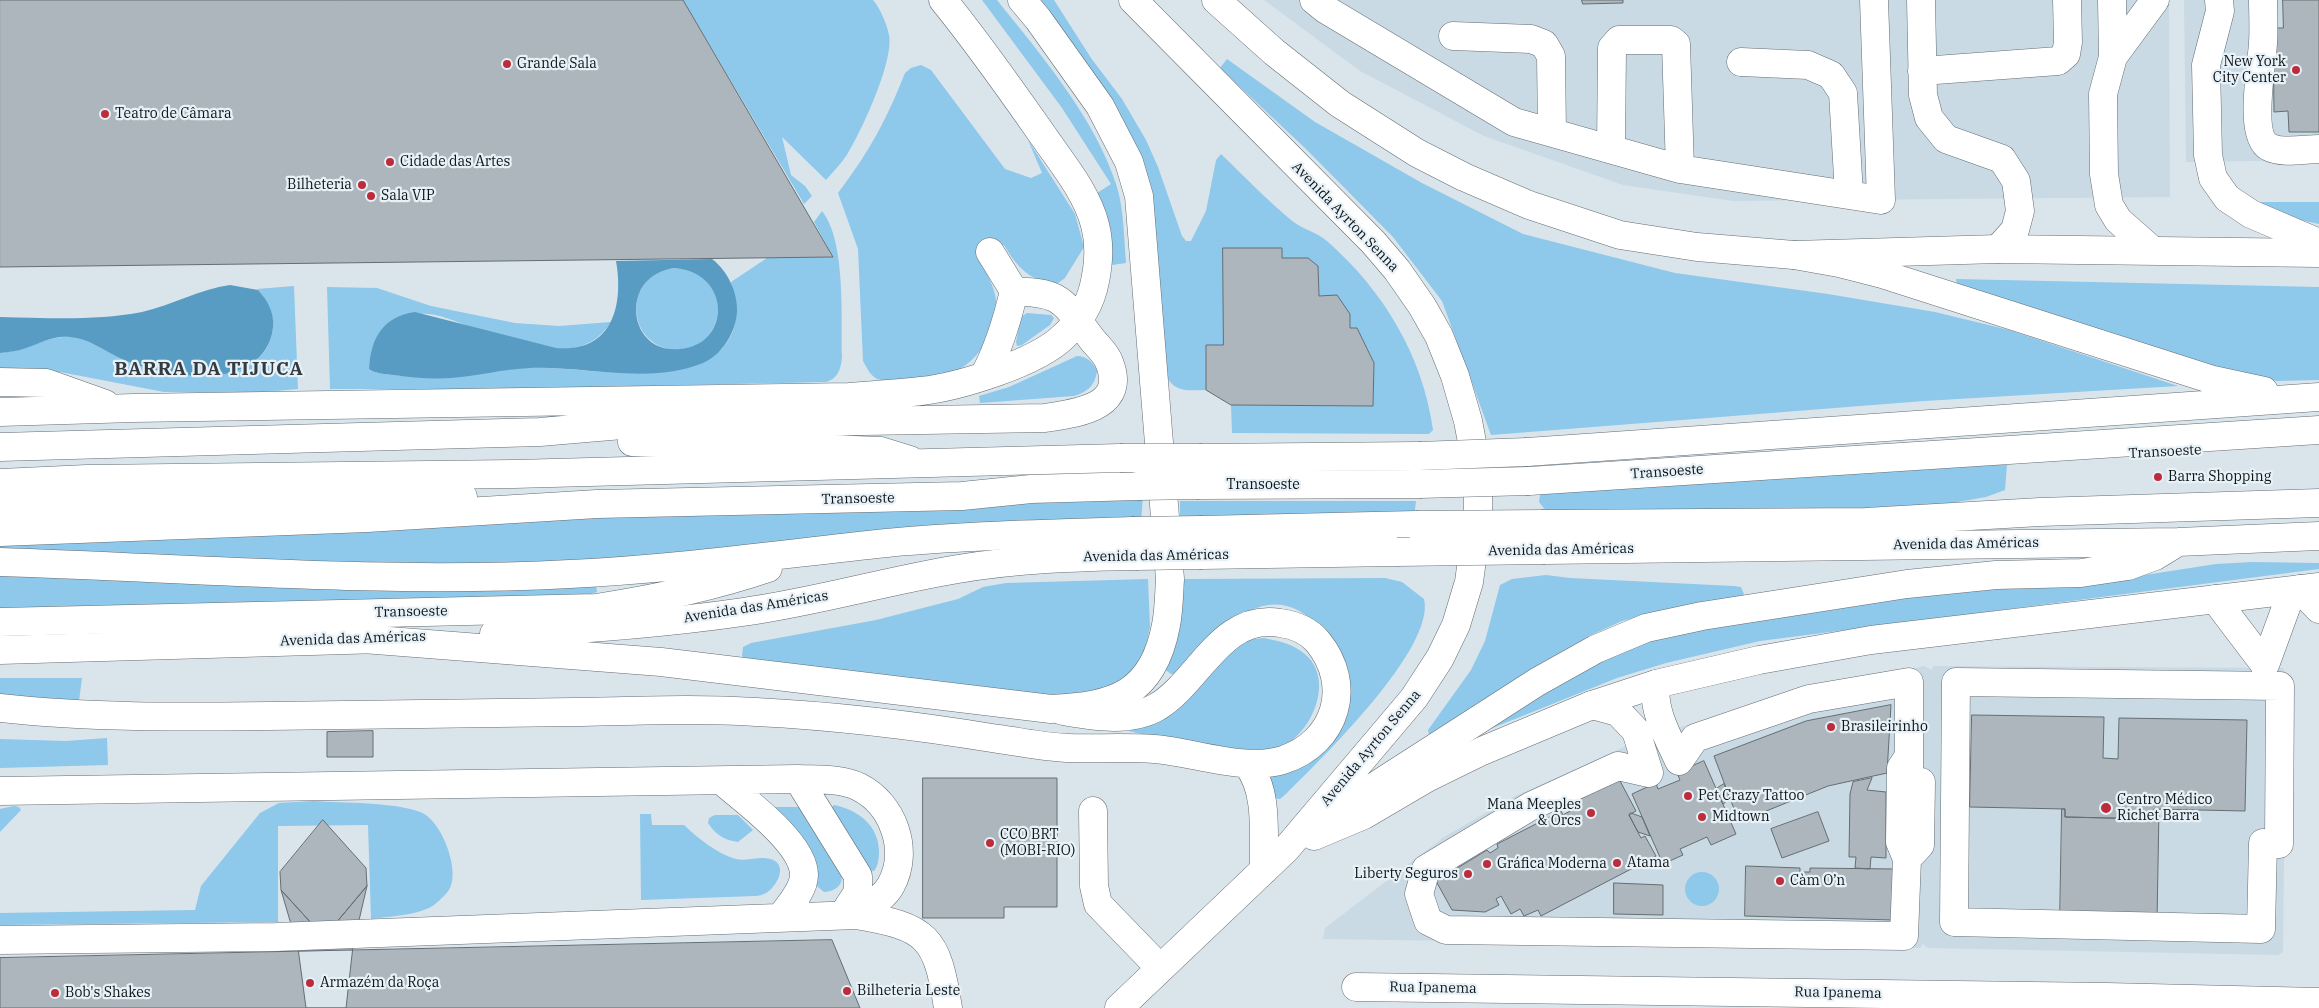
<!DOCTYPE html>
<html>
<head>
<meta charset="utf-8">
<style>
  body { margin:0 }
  canvas { display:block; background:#dae4eb }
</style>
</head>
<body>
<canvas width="2319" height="1008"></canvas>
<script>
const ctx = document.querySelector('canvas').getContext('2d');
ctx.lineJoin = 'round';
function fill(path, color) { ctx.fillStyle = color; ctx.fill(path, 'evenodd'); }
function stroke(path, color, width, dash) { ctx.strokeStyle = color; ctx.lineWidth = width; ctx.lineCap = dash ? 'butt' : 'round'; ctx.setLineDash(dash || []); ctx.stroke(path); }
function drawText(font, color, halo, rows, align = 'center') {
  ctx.font = font + ' "IBM Plex Serif",serif'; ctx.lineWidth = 4.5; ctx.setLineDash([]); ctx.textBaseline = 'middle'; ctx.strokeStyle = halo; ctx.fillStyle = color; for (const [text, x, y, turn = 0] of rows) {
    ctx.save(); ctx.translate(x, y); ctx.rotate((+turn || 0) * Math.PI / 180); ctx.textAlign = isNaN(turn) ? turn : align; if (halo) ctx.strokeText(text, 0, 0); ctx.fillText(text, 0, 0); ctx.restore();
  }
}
fill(new Path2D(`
  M1264,0H2169L2170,197L1733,201L1623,185L1484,136L1360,71Z
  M2184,0H2319V160L2186,162Z
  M1924,666L1931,670L1934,666L2283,668L2286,673L2283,952L2278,955L1928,948L1923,944L1920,948L1323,939L1325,928L1444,837L1513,797L1628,745L1673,729L1781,700Z`), '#c9dae5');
fill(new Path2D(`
  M683,0H873C880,8 887,24 889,35C894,61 862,130 848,153C842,163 833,172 826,180L782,137L791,175L805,186L812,196L804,204Z
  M982,0H997C1041,55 1096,119 1117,187C1124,211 1124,238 1126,263L1112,265L1094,195L1111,184L1062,108Z
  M1041,0H1054L1091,58L1122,99L1146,140L1158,167L1182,236L1186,241H1191L1206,211L1216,160L1221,154C1244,176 1266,199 1291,220C1301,229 1317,232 1327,241C1383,290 1423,356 1433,430L1429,434L1232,433L1231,405L1373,406L1374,363L1357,328H1350V314L1337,296H1319L1318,266L1282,258V248H1223V345H1206V390C1190,390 1177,393 1168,379L1141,161L1116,108Z
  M1227,59L1315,122L1422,183L1523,234L1675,273L1828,294L1935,312L2009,330L2178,386L1924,401L1491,435L1442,301L1393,237L1306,149L1220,68Z
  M921,65L931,70L1005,169L1031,178L1042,173L1028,140L1075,214L1084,247L1065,278L1058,283C1031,283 1017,267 1004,245L979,258C986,274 998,290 996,309C994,332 982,354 963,367C950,376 892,385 877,379C870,375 867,368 863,361L858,249L838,193C869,152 886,121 905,73L911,68Z
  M2254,202H2319V224L2267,213Z
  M822,211C846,241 841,318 842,356C841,368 839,378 826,382L505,389H330L327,287L377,288L431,306L515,323L559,326L611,322C600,339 586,347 566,349C538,347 507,338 479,330C463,325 444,315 428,314C389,312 372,331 369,369C376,374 386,374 394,375C441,381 477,372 522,368C579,363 722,403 736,319C738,308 733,293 731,282L767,258L833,257L814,222Z
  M636 309a41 41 0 1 1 82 0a41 41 0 1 1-82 0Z
  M1956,279L2319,287V380L2277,381L2180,362L1957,285Z
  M294,286L298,389L252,393L164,392L60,372L0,370V353C26,351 47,335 74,337C100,340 126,360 151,369C164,374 179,374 192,374C225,376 263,372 272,334C276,315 269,303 257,289Z
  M1027,313L1051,315L1054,318L1050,325L1022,345L1017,346L1016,342L1021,317Z
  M1077,356C1087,356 1094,363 1097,371C1095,386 1087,392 1074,396L980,403L979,396L1009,387Z
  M1942,464L2007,465L2005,490L1986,497L1923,508L1549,515L1539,502L1541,488Z
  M1143,494L1141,523L523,572L0,553V536Z
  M1180,501H1416L1414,518L1180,521Z
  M2252,562L2319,563V569L1760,641L1666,663L1617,678L1490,729H1484L1486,721L1639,638L1935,589L2119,579L2216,564Z
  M0,572L596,583L597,592L574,599L0,614Z
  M1546,575L1570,578L1734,586L1741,587L1744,594L1743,597L1674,608L1622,621L1589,636L1436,734H1429L1428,730L1471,670L1485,641L1500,585L1512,579Z
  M1385,578L1402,582L1424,599C1436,648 1321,759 1287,793L1280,799L1272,798L1265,778L1348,692C1349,663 1341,652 1323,631C1267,567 1219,634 1176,674H1171L1164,669L1179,583L1185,579Z
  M1148,579L1150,627L1144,654L1133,672L1116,686L1062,699L745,660L742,656L743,647L751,643L876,620L958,599L983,587L1006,583Z
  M1264,638C1279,641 1294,644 1306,655C1337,683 1308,743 1271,751C1245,758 1214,747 1189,742C1169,739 1149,736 1129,731L1127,727L1210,671L1245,640Z
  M0,678H82L79,701L0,699Z
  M107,738L108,765L0,768V739L66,741Z
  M313,801C342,803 394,802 420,812C441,819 460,869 450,888C448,893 438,902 434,905C417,916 390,916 371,919L368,825L278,826V922L0,925V913L195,910L201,886L260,813L279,803Z
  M834,805C859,810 879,826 879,852C879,859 878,866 874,871L869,870L831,808Z
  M14,806L19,807L21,810L0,832V809Z
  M769,807H799C807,820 839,861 841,873C844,886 835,891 824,892L818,887Z
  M640,814H651L652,825H684C699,839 716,853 736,859C748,862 764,854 775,861C787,869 775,888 766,893C763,895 758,896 755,896L641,900Z
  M715,815H738L753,830L738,842C724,840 716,835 708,823L709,818Z
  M1685 889a17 17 0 1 1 34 0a17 17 0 1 1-34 0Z`), '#8ec8eb');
fill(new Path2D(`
  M712,259C728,271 738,293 737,312C736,332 722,355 703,363C648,385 587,366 530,368C503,369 478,376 451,378C432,379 413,378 394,375C386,374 376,374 369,369C371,337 383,317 415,312L556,348C612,353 624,306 616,261ZM675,268C732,273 731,345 680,349C627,355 618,275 675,268Z
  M230,285L258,290C270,303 276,316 272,334C257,394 163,377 122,359C104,351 89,338 70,337C53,335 41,343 26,348C18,351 9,352 0,353V317C47,318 96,321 142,312C172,305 200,289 230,285Z`), '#589cc3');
const building = new Path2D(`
  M0,0H683L833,257L0,267Z
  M1582,0H1623V3L1583,4Z
  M2283,0H2319V132H2289L2288,111L2274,112L2273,28H2283Z
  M1223,248H1282V258H1308L1318,266L1319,296L1337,295L1350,314V328H1357L1374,363L1373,406L1231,405L1206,390V345H1223Z
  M1891,705L1887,773L1828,786L1739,822L1714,756L1806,721Z
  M1972,715L2104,717L2103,758L2118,759L2119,718L2247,720L2245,811L2154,809V819L2065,817V809L1970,807Z
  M373,731V757H327V732Z
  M1704,761L1736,834L1711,845L1707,837L1680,849L1683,855L1663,864L1632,794L1656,783L1658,789L1680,780L1677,773Z
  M923,778H1057V907H1004V918H923Z
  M1872,778L1867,790L1886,792V858L1871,857L1870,869L1855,868L1856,857H1849L1850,794L1853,782Z
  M1619,779L1636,811L1629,815L1641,838L1645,836L1656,856L1541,916L1538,910L1524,916L1520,909L1511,914L1501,896L1496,899L1499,905L1485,912L1452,910L1436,881L1487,850L1490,853L1498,848L1497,844L1561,811L1563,815L1572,810L1570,805Z
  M1724,784L1730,799L1723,804L1716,789Z
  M2062,809H2065V817L2154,819V809H2159L2157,921L2060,920Z
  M1818,812L1829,841L1782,858L1771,829Z
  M1631,813L1642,817L1650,836L1638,832L1629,815Z
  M323,820L366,868L367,886L324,937L281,890L280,872Z
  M1746,866L1800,868V872H1810V868L1894,869L1893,920L1745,916Z
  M1614,883L1663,885V915L1614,914Z
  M367,886L353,946L346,1008H306L298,948L281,890L324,937Z
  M832,940L860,1008H0V958Z`);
fill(building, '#acb6bc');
stroke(building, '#646e73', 1);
const minor = new Path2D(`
  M1314,0L1325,9L1514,122L1680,169L1881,200L1874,0
  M1921,0L1923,95L1929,118L1946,139L2002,159L2016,181L2020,211L2015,230L1998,249
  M2112,0L2113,57
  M2219,0L2220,11L2206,65L2208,155L2213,178L2227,198L2251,214L2319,243
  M2263,0C2263,14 2264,29 2263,43C2262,64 2248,135 2269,147C2282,154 2305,149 2319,149
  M1453,36L1531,39L1544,44L1551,56L1552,132
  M1741,62L1808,65L1831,75L1843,93L1849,194
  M1922,71L2058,61L2066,54L2068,42L2067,0
  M1611,149L1612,48L1619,40H1671L1676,44L1680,169
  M2152,250L2118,220L2109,205L2104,174L2103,94L2113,57L2155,0
  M984,376C999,348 1007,321 1014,291L990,252
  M0,382L46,383L105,404
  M0,412L134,408L849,397C873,395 897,394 921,391C958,387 1037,363 1064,336C1080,321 1091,303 1095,281C1099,262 1100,244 1095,225C1087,193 1062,163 1044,137C1011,90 979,44 943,0
  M632,442L881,451L910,460
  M0,447L540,432L622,425L1045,418C1076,413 1128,408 1109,362C1106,353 1096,345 1091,338C1080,324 1070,306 1055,298C1043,292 1027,292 1014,291
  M1529,481L2319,430
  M1199,485L1419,484
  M0,504L412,495L463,497
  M1544,524L1866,522L2040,512L2319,503
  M1202,530L1416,525
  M0,532L367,518L597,504L962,496L1031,489L1138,486
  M0,562C190,568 380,584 570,574C676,569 782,554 887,543C969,535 1051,534 1132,531
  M2300,589L2319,609
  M2215,599L2265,665L2292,591
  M0,622L596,608C655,599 712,587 768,568
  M1956,682L2280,686L2279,844L2263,843L2261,929L1954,922Z
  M1656,684C1652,710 1668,737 1679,761L1695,738L1809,699L1909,682V774
  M1592,705L1618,712L1636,731L1649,773L1618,766L1531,806L1426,869L1419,894L1428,921L1446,930L1904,936L1907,859L1900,842L1901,768L1909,756
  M0,708C89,718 180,717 269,716C371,715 472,713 574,712C634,711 696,708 756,712C837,716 919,726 998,739C1021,742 1044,747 1067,748C1096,749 1125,747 1154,749C1194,752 1245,772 1283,760C1337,742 1353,685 1318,642C1308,630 1295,625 1280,623C1221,613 1200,681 1157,707C1129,723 1094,716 1063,711
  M1247,764C1269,791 1263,836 1264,870
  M798,779L858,876V892L843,915
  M722,781C744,800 804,843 804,875C804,890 789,906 780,918
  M0,791L798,779C817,780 841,778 859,787C893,804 910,850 891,885C884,898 868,907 856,915
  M1093,811L1094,886L1098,904L1160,968
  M1907,859L1920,845L1921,782
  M0,940L276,937L856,915C927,927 937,936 948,1008
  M1356,987L2107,997L2319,1002`);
const major = new Path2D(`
  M1216,0L1274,52L1340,104L1417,153L1464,177L1529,205L1620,235L1697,247L1794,255L1998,249L2319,253
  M1314,836L1364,815L1427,778L1482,751L1592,705L1656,684L1759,660L1871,640L2319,587`);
const highway = new Path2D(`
  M1794,255L1839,263L1882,274L2213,380L2264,391
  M1527,452L2319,397
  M1202,458L1419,456
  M0,483L87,479L514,474L1120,458
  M1545,550L2178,542L2319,536
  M1202,555L1397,552
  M494,634C577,630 660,624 743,612C815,602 886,581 958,569C1017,559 1076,557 1136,556
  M363,639L661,662L1051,709C1114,706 1153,695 1166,625C1169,610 1169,594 1170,579L1139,196L1129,162L1100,106L1038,19L1022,0
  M0,650L381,639
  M1319,825L1380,783L1537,682L1596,649L1646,628L1702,616L1907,584L1996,575L2081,573L2128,566L2155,556L2178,542
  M1119,1008L1287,848L1414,698L1440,658L1456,625L1469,582L1478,515V474L1468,421L1455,376L1439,336L1422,306L1397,270L1373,242L1133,0`);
stroke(minor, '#646d73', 29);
stroke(major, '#646d73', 29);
stroke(highway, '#646d73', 29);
stroke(minor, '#fff', 28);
stroke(major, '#fff', 28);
stroke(highway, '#fff', 28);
const minorBridge = new Path2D(`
  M1419,484L1529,481
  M1138,486L1199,485
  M1416,525L1544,524
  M1132,531L1202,530`);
const highwayBridge = new Path2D(`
  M1419,456L1527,452
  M1120,458H1202
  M1397,552L1545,550
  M1136,556L1202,555`);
stroke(minorBridge, '#646d73', 29, []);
stroke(highwayBridge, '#646d73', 29, []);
stroke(minorBridge, '#fff', 28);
stroke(highwayBridge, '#fff', 28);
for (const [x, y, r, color] of [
  [507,64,5,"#bc2c3a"],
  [2296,70,5,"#bc2c3a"],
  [105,114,5,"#bc2c3a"],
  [390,162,5,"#bc2c3a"],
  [362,185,5,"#bc2c3a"],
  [371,196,5,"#bc2c3a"],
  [2158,477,5,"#bc2c3a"],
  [1831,727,5,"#bc2c3a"],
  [1688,796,5,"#bc2c3a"],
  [2106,808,6,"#bc2c3a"],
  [1591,813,5,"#bc2c3a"],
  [1702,817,5,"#bc2c3a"],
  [990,843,5,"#bc2c3a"],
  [1617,863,5,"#bc2c3a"],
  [1487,864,5,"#bc2c3a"],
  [1468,874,5,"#bc2c3a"],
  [1780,881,5,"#bc2c3a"],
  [310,983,5,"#bc2c3a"],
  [847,991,5,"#bc2c3a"],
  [55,993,5,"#bc2c3a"]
]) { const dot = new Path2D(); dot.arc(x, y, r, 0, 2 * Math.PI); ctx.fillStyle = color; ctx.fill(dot); stroke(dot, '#e7f1f8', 2); }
drawText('14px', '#101416', '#e7f1f8', [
  ["New York",2286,62,"right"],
  ["City Center",2286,78,"right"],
  ["Grande Sala",517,64],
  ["Teatro de Câmara",115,114],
  ["Cidade das Artes",400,162],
  ["Bilheteria",352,185,"right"],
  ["Sala VIP",381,196],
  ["Barra Shopping",2168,477],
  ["Brasileirinho",1841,727],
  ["Pet Crazy Tattoo",1698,796],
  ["Centro Médico",2117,800],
  ["Richet Barra",2117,816],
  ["Mana Meeples",1581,805,"right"],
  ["& Orcs",1581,821,"right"],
  ["Midtown",1712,817],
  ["CCO BRT",1000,835],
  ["(MOBI-RIO)",1000,851],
  ["Atama",1627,863],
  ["Gráfica Moderna",1497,864],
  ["Liberty Seguros",1458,874,"right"],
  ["Càm O’n",1790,881],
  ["Armazém da Roça",320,983],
  ["Bilheteria Leste",857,991],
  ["Bob's Shakes",65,993]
], 'left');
drawText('14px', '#101416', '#e7f1f8', [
  ["Avenida Ayrton Senna",1345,217,46],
  ["Transoeste",2165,452,-3],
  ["Transoeste",1667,472,-4],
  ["Transoeste",1263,485],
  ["Transoeste",858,499,-1],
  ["Avenida das Américas",1966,544,-1],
  ["Avenida das Américas",1561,550,-1],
  ["Avenida das Américas",1156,556,-1],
  ["Avenida das Américas",756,607,-9],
  ["Transoeste",411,612,-1],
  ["Avenida das Américas",353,639,-2],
  ["Avenida Ayrton Senna",1371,748,-50],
  ["Rua Ipanema",1433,988,1],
  ["Rua Ipanema",1838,993,1]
]);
ctx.letterSpacing = '1px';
drawText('bold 19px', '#333b41', '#e7f1f8', [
  ["BARRA DA TIJUCA",209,370]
]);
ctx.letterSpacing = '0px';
</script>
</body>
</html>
